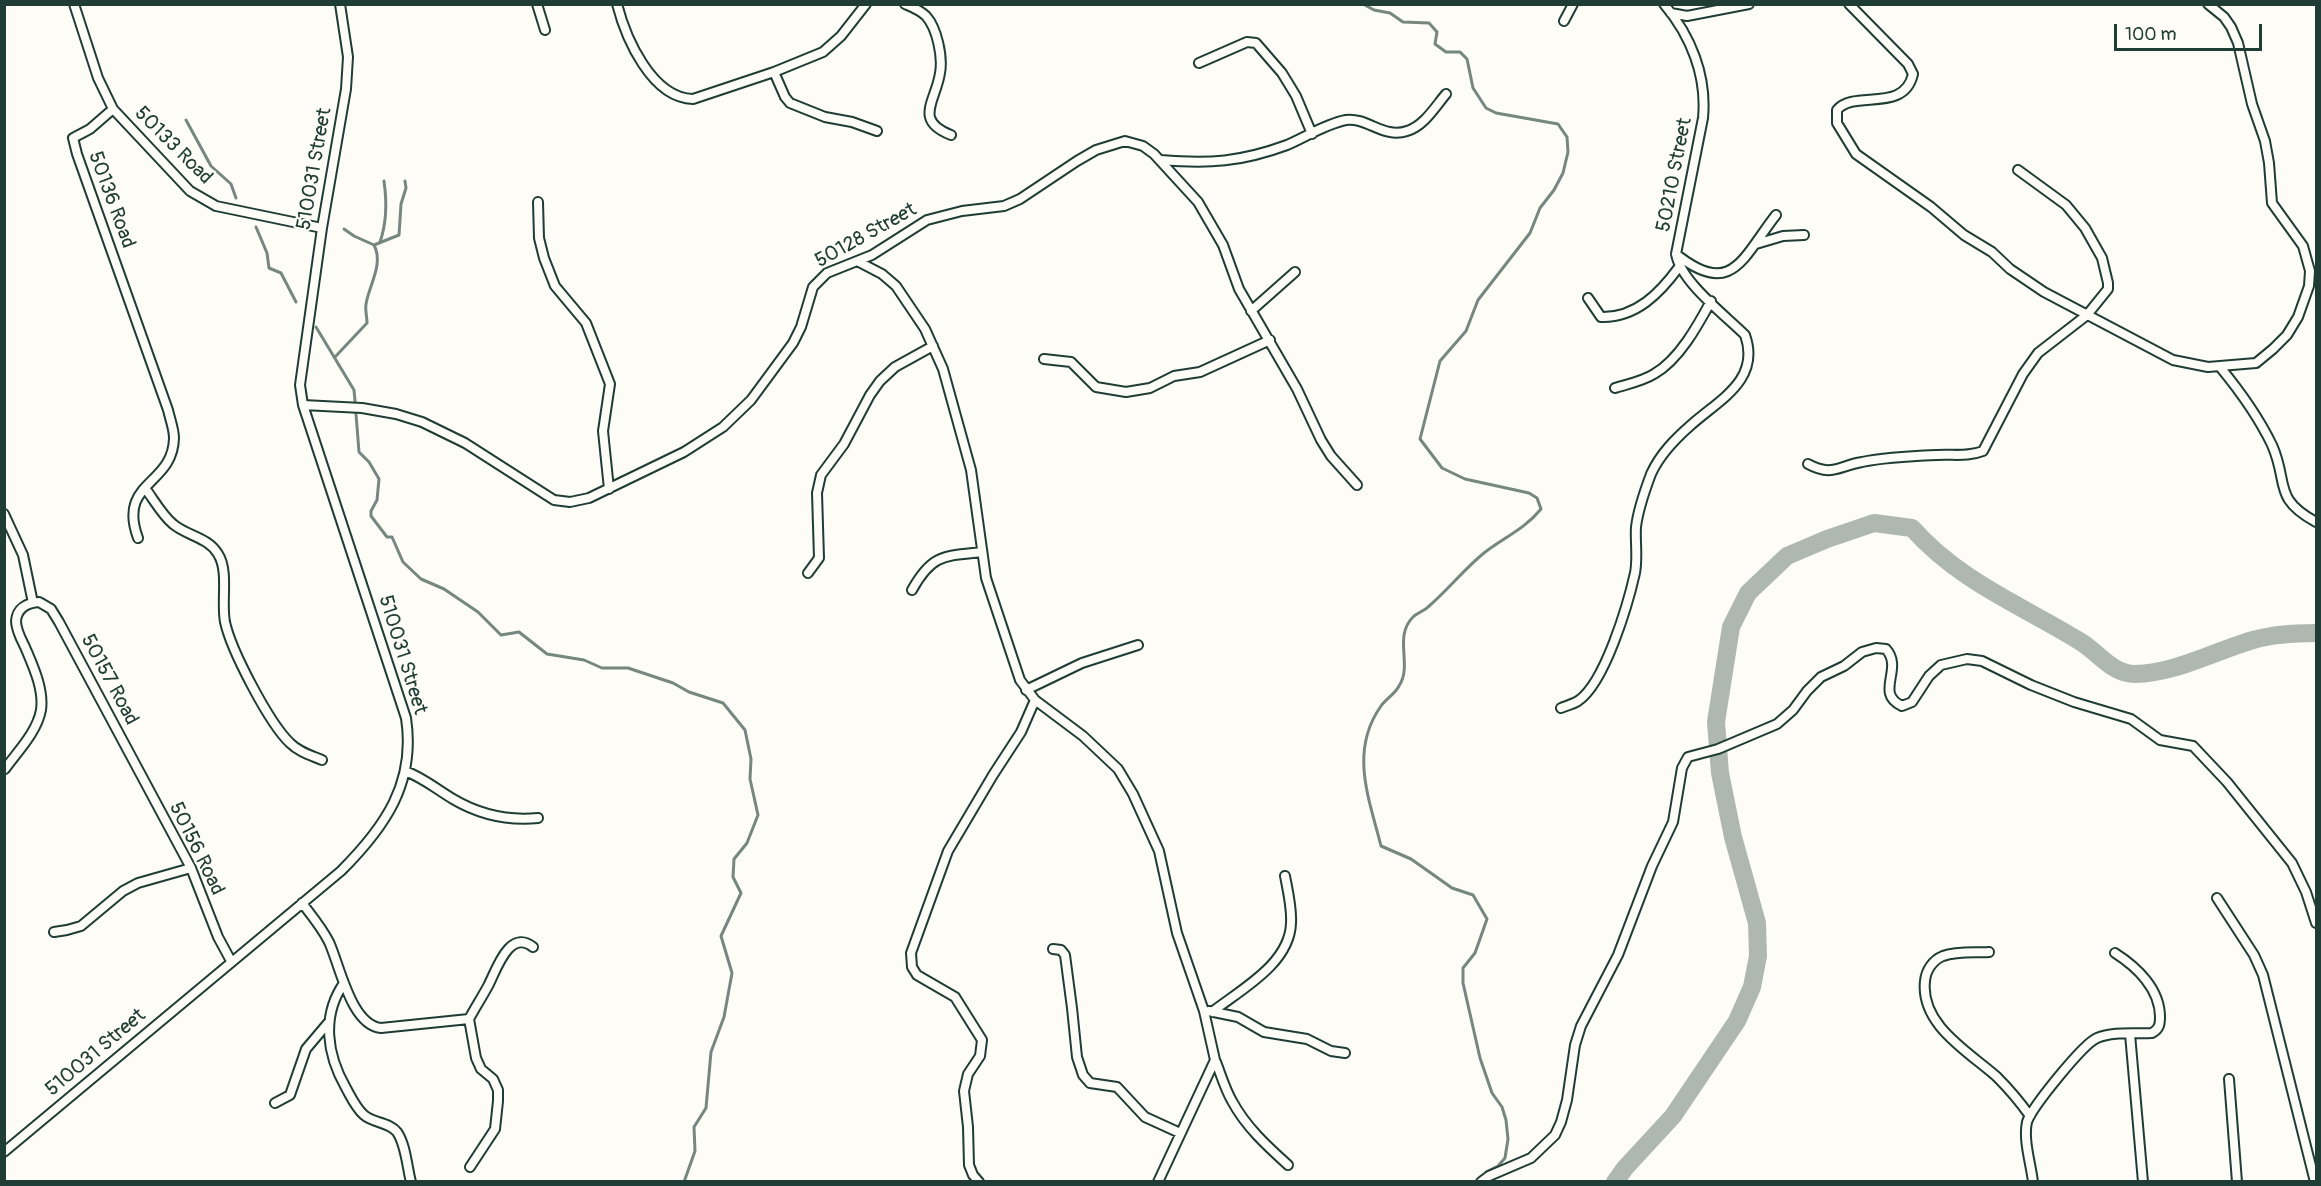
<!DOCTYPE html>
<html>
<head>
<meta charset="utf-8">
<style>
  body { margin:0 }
  #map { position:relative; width:2321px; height:1186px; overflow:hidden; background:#fdfcf7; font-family:Pangolin,sans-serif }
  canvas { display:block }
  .frame { position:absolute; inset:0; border:6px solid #1f3d34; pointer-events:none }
  .scale { position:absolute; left:2114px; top:24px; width:148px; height:27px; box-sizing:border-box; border:3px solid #1f3d34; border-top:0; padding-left:8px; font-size:18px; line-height:21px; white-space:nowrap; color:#1f3d34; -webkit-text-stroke:4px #fdfcf7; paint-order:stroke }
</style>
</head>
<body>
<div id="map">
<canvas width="2321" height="1186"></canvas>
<div class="frame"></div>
<div class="scale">100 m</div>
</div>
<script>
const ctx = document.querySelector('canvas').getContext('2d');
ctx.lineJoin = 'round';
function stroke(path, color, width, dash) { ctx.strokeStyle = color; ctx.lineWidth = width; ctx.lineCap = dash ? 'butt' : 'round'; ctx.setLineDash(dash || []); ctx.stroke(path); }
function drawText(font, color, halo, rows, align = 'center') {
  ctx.font = font + ' Pangolin,sans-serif'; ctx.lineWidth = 4.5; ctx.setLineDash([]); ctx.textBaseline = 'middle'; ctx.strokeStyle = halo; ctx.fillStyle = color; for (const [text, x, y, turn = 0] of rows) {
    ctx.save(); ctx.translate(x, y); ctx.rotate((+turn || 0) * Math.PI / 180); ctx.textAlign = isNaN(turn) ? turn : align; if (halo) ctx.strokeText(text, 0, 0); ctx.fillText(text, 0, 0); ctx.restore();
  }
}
stroke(new Path2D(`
  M1363,4L1374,10L1390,13L1403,22L1429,23L1437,32L1435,44L1446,52H1460L1467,59L1473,88L1486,108L1496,113L1558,124L1567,137L1568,152L1563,173L1554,190L1540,208L1530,233L1478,300L1466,331L1440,361L1420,439L1442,468L1465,479L1529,493L1537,498L1541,509C1525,529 1503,538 1484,553C1464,569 1448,590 1428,607C1424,611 1417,613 1413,617C1393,637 1413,665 1399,686C1395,694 1386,699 1381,706C1349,751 1369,798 1381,846L1411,859L1452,888L1473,895L1487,919L1475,953L1463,968V983L1480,1058L1492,1093L1502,1107L1506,1120L1508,1139L1505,1158L1498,1166L1486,1172L1485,1178
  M186,120L211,166L231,184L236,198
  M256,227L267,253L269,268L281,273L296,302
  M380,242C387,222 387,202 384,181
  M374,245L399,235L401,204L406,188L405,181
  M316,327L354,390L355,401
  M335,357L367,323C367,317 365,310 366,304C369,285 384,264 374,245L354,236L344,229
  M356,414L359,452L369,462L379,479L377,500L371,511V516L387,537H392L403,562L421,579L444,589L478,612L501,635L519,632L547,654L584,660L602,668H628L673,683L689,692L723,703L745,730L751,759L750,779L758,815L747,843L734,859L733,877L741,893L721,936L732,973L724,1017L711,1052L706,1108L694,1127L695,1151L684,1182`), '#75877f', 3);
stroke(new Path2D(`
  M1615,1182L1625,1168L1673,1116L1737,1021L1752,987L1758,956L1757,923L1733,837L1720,773L1716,722L1731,627L1748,593L1787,556L1827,539L1874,523L1912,528C1960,582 2021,605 2081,642C2099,653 2112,674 2135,674C2176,673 2215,651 2253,640C2274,634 2295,633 2316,633`), '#aeb8b1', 18);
const street = new Path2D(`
  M74,4L98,78L113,109L190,191L216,206L322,228
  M537,4L545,30
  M617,4C626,39 652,98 693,99L774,72L823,52L841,36L866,4
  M905,4C912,7 920,10 926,16C937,28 943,57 940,73C936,101 913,120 951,135
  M1849,4L1908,64L1913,74C1904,114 1854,89 1837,110V123L1856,154L1931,207L1964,235L1992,252L2010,269L2044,292L2173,360L2208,367L2256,363L2273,349L2287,335L2298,317L2309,286L2310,271L2303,246L2272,203L2269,163L2265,141L2252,104L2238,43L2231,27L2224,17L2208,4
  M1671,13L1687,16L1749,4
  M1564,21L1573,4
  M1199,63L1247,42L1256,43L1282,73L1296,96L1312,134
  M774,72L785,97L790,103L825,117L852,122L877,131
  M113,109L90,129L73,138L77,154L168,410C170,419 174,429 174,438C173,486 117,481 138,538
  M1161,160C1209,164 1241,162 1287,145C1306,137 1325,124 1346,120C1367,117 1384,139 1407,131C1424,126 1435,107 1446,94
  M538,202L539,238L544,258L555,286L586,323L610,384L603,431L609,489
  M1756,244L1783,236L1804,235
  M1676,254C1732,299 1743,257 1776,215
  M859,262L882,274L896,286L925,329L943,369L971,470L986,578L1020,680L1035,700L1083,736L1118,769L1133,794L1159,851L1177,933L1204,1011L1215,1060L1158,1182
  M1588,298L1601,317C1636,318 1660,293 1679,267
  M1251,311L1295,272
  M1044,359L1071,362L1096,387L1126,392L1150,388L1174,376L1200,372L1270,340
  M2220,367C2239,390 2259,418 2272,445C2289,483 2272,498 2316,522
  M1615,388C1628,384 1643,381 1654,374C1679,360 1698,325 1711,301
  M303,405L362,408L396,414L422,422L465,443L554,500L570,502L589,498L684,452L723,427L751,400L793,343L801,327L813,287L827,273L872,255L927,220L962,211L1004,206L1020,199L1077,161L1096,150L1125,141L1143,146L1154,154L1198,202L1223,245L1239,289L1297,389L1321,440L1331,456L1357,485
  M1808,464C1832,477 1838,466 1862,462C1886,457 1912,456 1937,455C1953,454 1968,457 1983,451L2023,374L2038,353L2087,315L2108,289V283L2102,258L2085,228L2066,205L2018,170
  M145,488C154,500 162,515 173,524C187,536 208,537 218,554C229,571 221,601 225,622C231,650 269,723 290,743C299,752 310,755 322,760
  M4,514L23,555L33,603
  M808,573L819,558L817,493L821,475L844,444L870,395L880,381L895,367L933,346
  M912,590C932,554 944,556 982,552
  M1026,690L1082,663L1138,645
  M1561,708C1566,706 1573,704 1578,701C1605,683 1628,604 1635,573C1638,557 1635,542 1636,527C1638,510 1645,490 1651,474C1660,454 1675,439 1691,425C1719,400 1761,380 1745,335C1725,315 1681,282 1676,254L1703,118C1707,76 1691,36 1664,4
  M5,769C18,751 37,732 41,710C44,689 33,666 25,647C21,639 16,630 16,621C17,608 27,603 39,602L51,609L59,622L191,868L218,937L231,961
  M405,771C424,778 436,789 453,799C480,815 507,821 538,818
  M2217,898L2254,955L2263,975L2315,1182
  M302,903C312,916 322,928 329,942C340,966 351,1025 381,1028L469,1019L476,1058L481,1069L493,1079L498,1090V1101L495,1129L470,1167
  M54,932L67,930L81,926L123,891L138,883L191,868
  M1053,949L1061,950L1065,955L1072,1008L1077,1057L1083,1075L1090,1083L1117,1087L1145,1117L1180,1133
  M1989,952C1975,953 1957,951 1943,956C1933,960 1926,970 1925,981C1920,1025 1969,1052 1997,1077C2009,1089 2020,1102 2030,1116
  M344,983C321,1016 327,1055 346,1088C351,1097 356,1108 364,1115C373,1123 389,1122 397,1132C406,1145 407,1167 411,1182
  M1209,1011L1238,1017L1264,1032L1307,1039L1331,1051L1345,1053
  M1212,1012C1240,990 1290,964 1291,923C1292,908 1288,892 1285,876
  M469,1019C475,1008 482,997 488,986C496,971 509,928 533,947
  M2130,1034L2143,1182
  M1216,1062C1221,1075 1225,1089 1232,1101C1246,1127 1267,1146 1288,1165
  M2229,1079L2237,1182
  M275,1103L290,1095L306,1049L328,1023
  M4,1152L341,871C385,827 416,783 406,718L303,405L300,385L322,228L346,89L348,57L340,4
  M979,1182L973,1175L969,1165L968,1127L964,1091L968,1074L980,1056L982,1040L955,997L917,975L912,967L911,953L948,851L993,775L1021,732L1035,700
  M1481,1182L1489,1176L1531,1158L1555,1135L1561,1122L1567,1100L1575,1045L1581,1026L1618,955L1652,866L1673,822L1682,768L1688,757L1718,749L1777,724L1793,710L1807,691L1821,677L1844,666L1862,652L1876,648L1886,649C1904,669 1874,693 1902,706L1912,702L1929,676L1941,665L1967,659L1982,661L2031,685L2074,702L2131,719L2160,740L2193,746L2227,782L2292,863L2306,892L2316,923
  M2033,1182C2031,1164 2023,1140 2027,1122C2032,1107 2083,1044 2097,1038C2113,1031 2135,1034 2152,1033C2159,1029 2160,1025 2160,1017C2160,989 2137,967 2115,953`);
stroke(street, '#1f3d34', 12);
stroke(street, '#fdfcf7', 8);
drawText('20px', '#1f3d34', '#fdfcf7', [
  ["50133 Road",173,146,45],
  ["510031 Street",315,169,-80],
  ["50210 Street",1675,175,-79],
  ["50136 Road",111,200,70],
  ["50128 Street",866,236,-29],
  ["510031 Street",402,655,73],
  ["50157 Road",109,680,62],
  ["50156 Road",196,849,64],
  ["510031 Street",96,1053,-40]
]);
</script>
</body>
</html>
